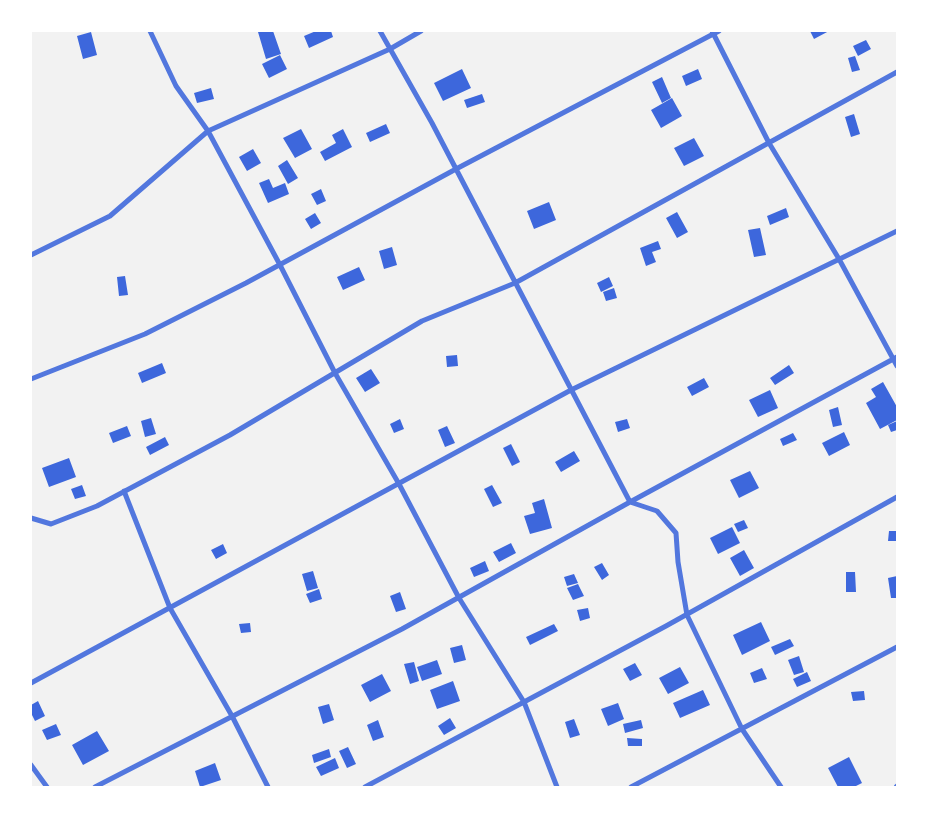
<!DOCTYPE html>
<html>
<head>
<meta charset="utf-8">
<style>
  body { margin:0 }
  #map { position:relative; width:928px; height:818px; overflow:hidden; background:#f2f2f2; font-family:Signika,sans-serif }
  canvas { display:block }
  .frame { position:absolute; inset:0; border:32px solid #fff; pointer-events:none }
</style>
</head>
<body>
<div id="map">
<canvas width="928" height="818"></canvas>
<div class="frame"></div>
</div>
<script>
const ctx = document.querySelector('canvas').getContext('2d');
ctx.lineJoin = 'round';
function fill(path, color) { ctx.fillStyle = color; ctx.fill(path, 'evenodd'); }
function stroke(path, color, width, dash) { ctx.strokeStyle = color; ctx.lineWidth = width; ctx.lineCap = dash ? 'butt' : 'round'; ctx.setLineDash(dash || []); ctx.stroke(path); }
fill(new Path2D(`
  M261,31H273L281,54L266,59L258,32Z
  M316,31H331L333,37L309,48L304,36Z
  M810,31H829L814,39Z
  M91,32L97,55L83,59L77,36Z
  M866,40L871,49L858,56L853,46Z
  M280,55L287,69L269,78L262,64Z
  M855,56L860,70L852,72L848,58Z
  M462,69L471,88L443,101L434,83Z
  M698,69L702,79L686,86L682,76Z
  M662,77L671,98L662,103L652,82Z
  M211,88L214,99L197,103L194,93Z
  M482,94L485,102L467,108L464,100Z
  M672,98L682,116L661,128L651,110Z
  M854,114L860,134L851,137L845,117Z
  M386,124L390,133L370,142L366,133Z
  M301,129L312,149L295,158L283,138Z
  M343,129L352,147L325,161L320,152L336,143L332,135Z
  M694,138L704,156L684,166L674,148Z
  M253,149L261,163L247,171L239,157Z
  M287,160L298,178L288,184L278,166Z
  M269,179L273,188L285,183L289,194L268,203L259,183Z
  M321,189L326,201L317,205L311,194Z
  M549,202L556,220L534,229L527,211Z
  M786,208L789,217L770,225L767,216Z
  M677,212L688,232L677,238L666,218Z
  M315,213L321,223L311,229L305,219Z
  M760,228L766,255L754,257L748,230Z
  M658,241L661,249L652,252L656,262L646,266L640,248Z
  M392,247L397,265L384,269L379,251Z
  M359,267L365,280L343,290L337,277Z
  M125,276L128,295L119,296L117,277Z
  M609,277L613,286L601,292L597,283Z
  M614,288L617,298L606,301L603,292Z
  M457,355L458,366L447,367L446,356Z
  M162,363L166,373L142,383L138,373Z
  M789,365L794,373L775,385L770,378Z
  M371,369L380,383L365,392L356,378Z
  M704,378L709,387L692,396L687,387Z
  M883,382L897,407V420L880,429L866,403L876,397L871,389Z
  M770,390L778,408L758,417L749,400Z
  M838,407L842,425L833,427L829,410Z
  M151,418L156,434L145,437L141,421Z
  M400,419L404,429L394,433L390,424Z
  M627,419L630,428L618,432L615,422Z
  M897,421V430L891,432L888,425Z
  M127,426L131,436L113,443L109,433Z
  M447,426L455,443L445,447L438,430Z
  M844,432L850,445L829,456L822,443Z
  M793,433L797,440L783,446L780,439Z
  M165,437L169,445L150,455L146,447Z
  M511,444L520,462L512,466L503,448Z
  M574,451L580,461L561,472L555,462Z
  M69,458L76,477L49,487L42,468Z
  M750,471L759,488L739,498L730,480Z
  M82,485L86,496L75,499L71,489Z
  M492,485L502,503L493,507L484,489Z
  M544,499L552,528L530,534L524,516L535,513L532,503Z
  M744,520L748,528L738,532L734,524Z
  M732,527L740,543L718,554L710,538Z
  M889,531H897V541H888Z
  M511,543L516,553L499,562L493,552Z
  M223,544L227,553L216,559L211,550Z
  M744,550L754,568L740,576L730,558Z
  M485,561L489,571L474,577L470,568Z
  M602,563L609,575L602,580L594,567Z
  M313,571L318,588L307,591L302,574Z
  M846,572H855L856,592H846Z
  M574,574L578,583L567,586L564,577Z
  M897,576V598H891L888,578Z
  M578,584L584,596L573,600L567,588Z
  M319,589L322,599L310,603L306,594Z
  M400,592L406,609L396,612L390,596Z
  M588,608L590,618L580,621L577,610Z
  M761,622L770,641L742,655L733,635Z
  M250,623L251,632L241,633L239,624Z
  M554,624L558,631L530,645L526,637Z
  M790,639L794,646L775,655L771,647Z
  M462,645L466,660L454,663L450,648Z
  M799,656L804,672L794,675L788,660Z
  M437,660L442,674L422,681L417,667Z
  M414,662L419,681L410,684L404,664Z
  M635,663L642,675L630,681L623,669Z
  M680,667L689,683L668,694L659,678Z
  M762,668L767,679L754,683L750,673Z
  M807,672L811,681L797,687L793,679Z
  M382,674L391,691L370,702L361,685Z
  M453,681L460,701L437,709L430,690Z
  M703,690L710,705L680,718L673,703Z
  M864,691L865,700L853,701L851,692Z
  M38,701L45,716L35,721L31,713V705Z
  M618,703L624,719L608,726L601,709Z
  M329,704L334,720L323,724L318,707Z
  M450,718L456,728L444,735L438,726Z
  M574,719L580,735L570,738L565,722Z
  M378,720L384,737L373,741L367,725Z
  M641,720L643,728L625,733L623,724Z
  M56,724L61,735L47,740L42,730Z
  M97,731L109,751L83,765L72,745Z
  M627,738L642,739V746H628Z
  M348,747L356,764L347,768L339,751Z
  M329,749L331,757L314,763L312,755Z
  M849,757L862,783L854,787H838L828,768Z
  M335,758L339,768L321,776L316,767Z
  M215,763L221,780L200,787L195,771Z`), '#3d67dc');
stroke(new Path2D(`
  M150,31L176,86L208,131L280,265L335,373L399,484L459,598L524,702L557,787
  M380,31L432,123L630,502L657,511L676,533L678,562L687,615L742,729L781,787
  M712,31L769,143L839,259L897,366
  M31,255L110,216L208,131L390,49L421,31
  M31,379L145,334L246,283L456,169L719,31
  M124,491L170,608L232,716L268,787
  M31,518L51,524L97,506L230,435L422,321L515,283L897,72
  M31,683L571,390L897,231
  M31,765L47,787
  M95,787L402,629L630,502L897,357
  M365,787L666,626L897,497
  M631,787L897,647
  M896,787L897,786`), '#5277de', 5);
</script>
</body>
</html>
